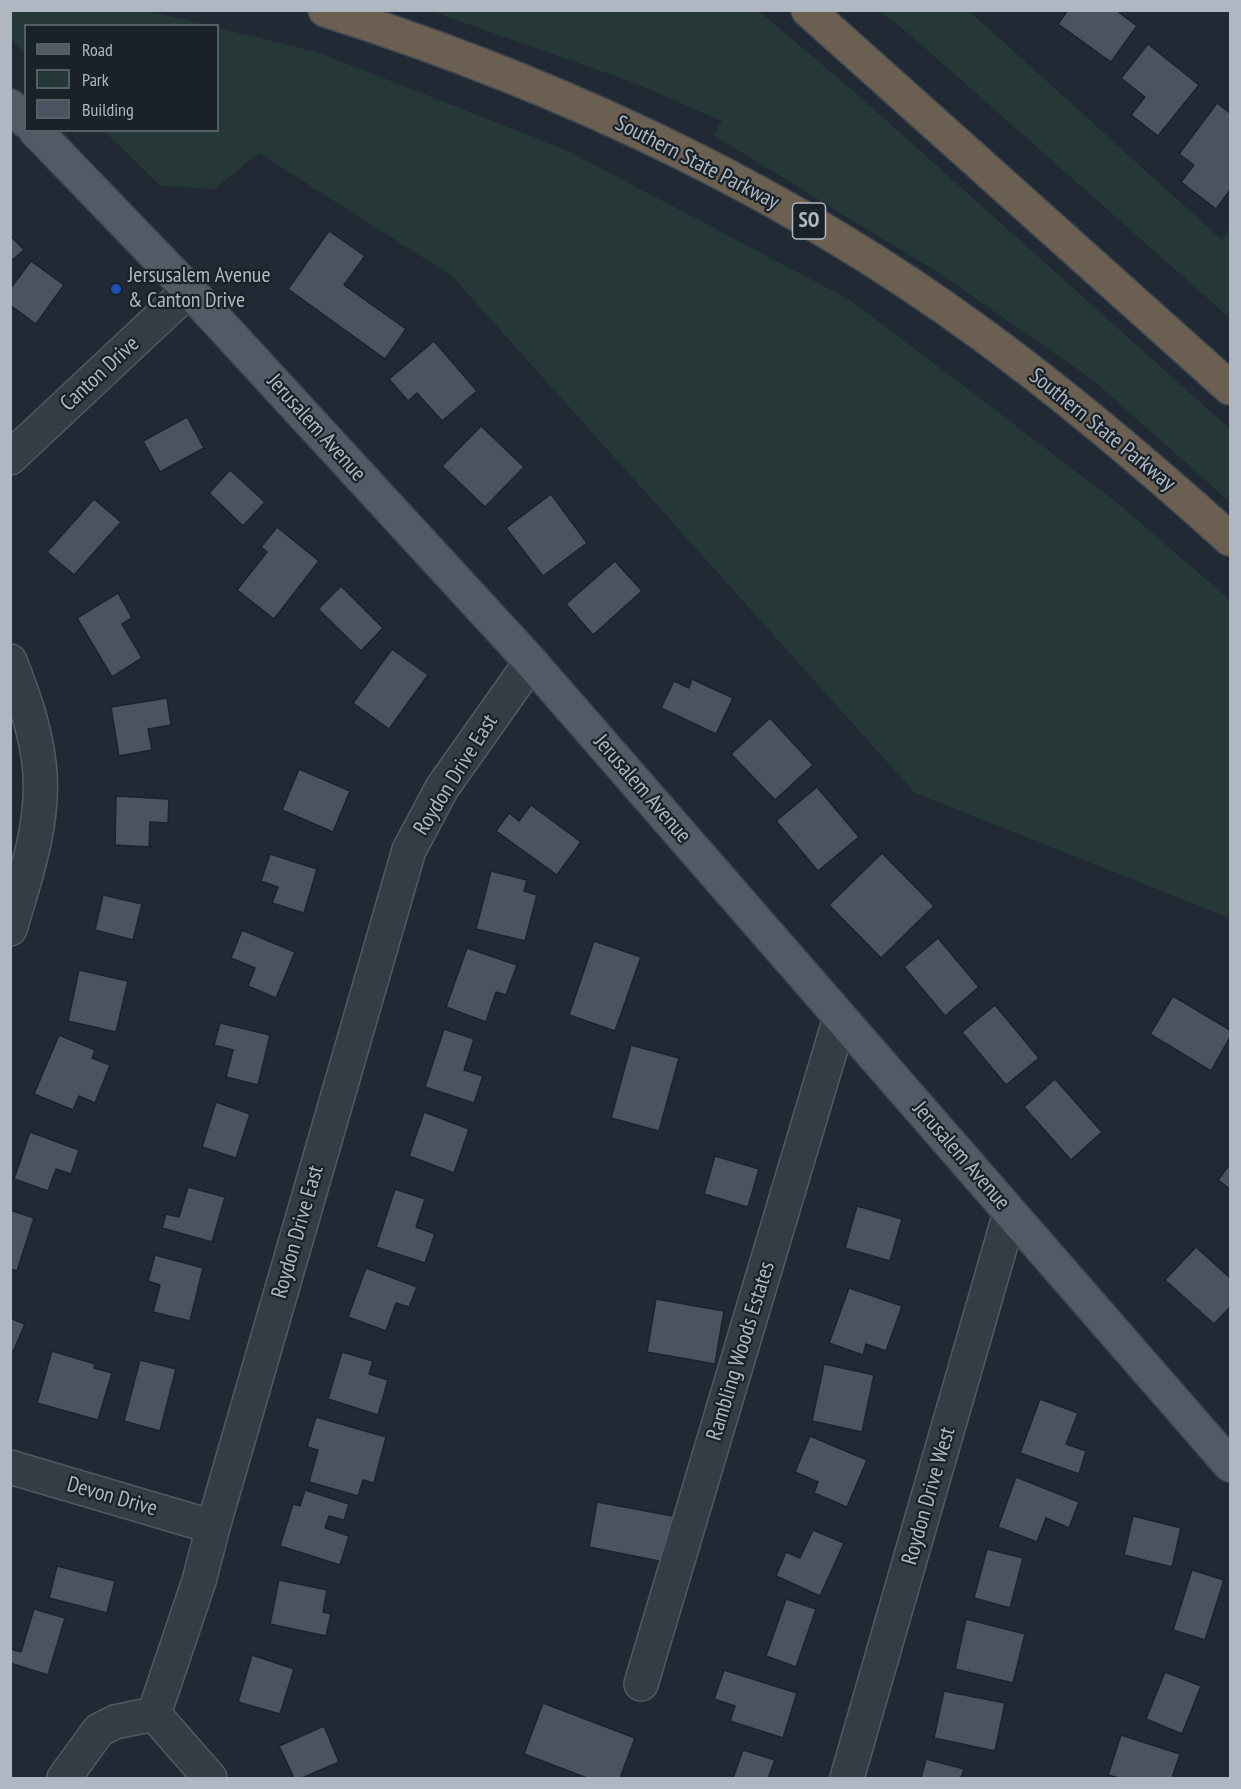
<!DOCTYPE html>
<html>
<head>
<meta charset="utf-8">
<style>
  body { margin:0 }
  #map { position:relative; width:1241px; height:1789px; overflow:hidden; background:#212a34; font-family:"PT Sans Narrow",sans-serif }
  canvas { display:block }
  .frame { position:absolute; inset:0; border:12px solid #aeb7c2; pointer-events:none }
  .legend { position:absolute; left:24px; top:24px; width:195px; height:108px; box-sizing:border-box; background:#192129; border:2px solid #555d66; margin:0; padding:8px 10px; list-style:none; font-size:18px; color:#aeb7c2 }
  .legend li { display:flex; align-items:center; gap:12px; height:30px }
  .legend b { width:30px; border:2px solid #555d66 }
</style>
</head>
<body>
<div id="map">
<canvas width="1241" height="1789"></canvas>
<div class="frame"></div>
<ul class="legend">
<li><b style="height:8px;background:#525b65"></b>Road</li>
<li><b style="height:16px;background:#253837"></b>Park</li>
<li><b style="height:16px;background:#495460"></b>Building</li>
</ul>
</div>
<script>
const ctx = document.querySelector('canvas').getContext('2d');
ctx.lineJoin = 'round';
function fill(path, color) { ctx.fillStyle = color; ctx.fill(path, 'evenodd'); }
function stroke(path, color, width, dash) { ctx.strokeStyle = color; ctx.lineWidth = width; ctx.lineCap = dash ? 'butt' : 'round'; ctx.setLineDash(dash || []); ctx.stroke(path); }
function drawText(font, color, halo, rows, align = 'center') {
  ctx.font = font + ' "PT Sans Narrow",sans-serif'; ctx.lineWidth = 4.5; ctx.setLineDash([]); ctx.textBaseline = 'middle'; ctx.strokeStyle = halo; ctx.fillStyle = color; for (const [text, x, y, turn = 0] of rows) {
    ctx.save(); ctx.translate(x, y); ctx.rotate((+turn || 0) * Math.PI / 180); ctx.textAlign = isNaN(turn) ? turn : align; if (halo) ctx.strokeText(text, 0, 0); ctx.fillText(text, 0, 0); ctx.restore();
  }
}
fill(new Path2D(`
  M10,11H147L208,25L26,26L25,53L11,38Z
  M431,11H759L859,96L1230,429V502L1093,380L942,275L713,135L722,121L635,83Z
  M879,11H969L1222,240L1230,229V318L907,32Z
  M218,28L317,52L568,151L850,300L1115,501L1230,600V918L915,793L452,276L259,153L214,189L161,186L104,131L218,130Z`), '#253837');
const building = new Path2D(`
  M1068,10H1116L1137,26L1111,62L1058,24Z
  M1148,44L1199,85L1158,136L1131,115L1145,97L1121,78Z
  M1217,103L1230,113V190L1216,209L1181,182L1194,165L1179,154Z
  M329,231L365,256L344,285L406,329L385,359L288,289Z
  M10,235L24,250L10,262Z
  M31,261L64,285L36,324L10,305V289Z
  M434,341L477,391L442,421L417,393L408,401L389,379Z
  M187,417L204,448L160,472L143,441Z
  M481,426L524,467L485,507L442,466Z
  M230,470L265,502L243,526L209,493Z
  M551,494L587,543L543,576L506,528Z
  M94,499L121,522L74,575L47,552Z
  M277,527L319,561L274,619L237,590L267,552L261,547Z
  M615,561L642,591L593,635L566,604Z
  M341,586L383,628L361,651L318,609Z
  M118,593L132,618L122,624L142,658L112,677L77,618Z
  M392,649L428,675L389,729L353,703Z
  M692,679L733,698L716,734L661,708L674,681L689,688Z
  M167,698L171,725L148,729L152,750L119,756L111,707Z
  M770,718L813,765L775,800L731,754Z
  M299,769L350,791L333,832L282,810Z
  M817,787L859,837L818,871L776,821Z
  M116,796L169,799L168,823L150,822L149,847L115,845Z
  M531,805L581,842L557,875L496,831L509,813L519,821Z
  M882,853L934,906L881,958L829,905Z
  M270,854L317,869L304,913L272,903L278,887L261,881Z
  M491,871L527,880L524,891L537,895L525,941L476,929Z
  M103,895L142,904L133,940L95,930Z
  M242,930L295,952L276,998L248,986L255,968L231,958Z
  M938,938L979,987L945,1016L904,967Z
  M594,941L641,957L615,1031L569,1015Z
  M467,948L517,965L506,995L496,992L486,1022L446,1007Z
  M79,970L128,981L116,1032L68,1021Z
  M1173,996L1230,1030V1037L1211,1071L1150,1034Z
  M995,1005L1039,1058L1006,1085L962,1032Z
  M220,1023L270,1035L258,1085L226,1077L233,1050L214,1045Z
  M444,1029L474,1039L464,1070L483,1076L474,1103L425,1087Z
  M59,1035L95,1050L92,1058L110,1065L95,1103L79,1096L73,1110L34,1094Z
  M631,1045L679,1058L659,1131L611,1118Z
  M1055,1079L1102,1132L1071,1160L1024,1107Z
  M216,1102L250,1114L236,1158L202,1147Z
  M424,1112L469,1129L454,1173L409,1156Z
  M30,1132L79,1150L71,1174L56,1169L48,1191L14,1179Z
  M715,1156L759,1169L748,1207L704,1194Z
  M1230,1164V1189L1218,1180Z
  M188,1187L225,1197L212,1242L162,1228L166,1214L179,1217Z
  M395,1189L425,1199L416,1227L435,1234L425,1263L376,1247Z
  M857,1206L902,1219L890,1261L845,1248Z
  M10,1210L34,1218L17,1271L10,1269Z
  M1196,1247L1230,1278V1307L1214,1324L1165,1280Z
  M155,1255L203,1268L190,1321L153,1312L160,1285L148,1281Z
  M366,1268L417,1287L409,1307L396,1303L386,1331L348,1317Z
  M849,1288L902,1306L886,1351L866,1344L863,1355L829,1343Z
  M656,1299L724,1311L715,1364L647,1352Z
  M10,1318L25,1324L13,1352L10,1351Z
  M52,1351L95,1364L94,1368L112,1373L98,1420L37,1403Z
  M342,1352L373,1361L369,1374L388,1380L378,1415L328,1399Z
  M140,1360L176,1369L160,1431L124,1421Z
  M824,1364L874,1375L862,1432L812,1421Z
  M1040,1399L1078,1413L1066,1444L1086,1451L1079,1474L1020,1453Z
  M316,1417L386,1437L374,1483L363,1480L358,1496L309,1482L318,1450L307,1447Z
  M810,1436L867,1460L847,1507L814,1493L818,1482L795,1472Z
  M1016,1477L1079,1502L1069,1528L1046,1518L1037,1542L998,1527Z
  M305,1490L349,1504L344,1520L329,1516L325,1528L349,1536L340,1565L280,1546L293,1504L300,1506Z
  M597,1502L673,1516L664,1562L589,1547Z
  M1133,1516L1181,1528L1172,1567L1124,1555Z
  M813,1530L844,1543L820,1596L776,1576L786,1552L800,1558Z
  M987,1549L1023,1558L1010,1608L974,1598Z
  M57,1566L115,1581L107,1613L49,1598Z
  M1192,1570L1224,1580L1205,1640L1173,1630Z
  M279,1580L327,1590L323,1612L331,1614L326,1636L270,1624Z
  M786,1599L816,1609L796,1667L766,1656Z
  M34,1609L65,1618L48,1675L10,1663L11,1649L21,1652Z
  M966,1619L1025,1634L1013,1683L955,1669Z
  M252,1655L294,1669L280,1714L238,1702Z
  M724,1670L797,1693L783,1738L730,1721L735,1706L714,1699Z
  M1165,1672L1201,1686L1182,1734L1146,1719Z
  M944,1691L1005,1703L995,1751L934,1738Z
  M543,1703L635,1738L620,1778H587L524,1754Z
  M324,1726L339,1762L302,1778H294L279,1746Z
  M1121,1735L1180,1754L1172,1778H1119L1108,1775Z
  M743,1750L775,1760L768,1778H733Z
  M926,1759L964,1769L961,1778H921Z`);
fill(building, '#495460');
stroke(building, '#1b232b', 1.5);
const minor = new Path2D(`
  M10,458L189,290
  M10,661C23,694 35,728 39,763C46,819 26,875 10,929
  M10,1467L213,1527
  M641,1684L840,1018
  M154,1714L199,1581L213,1527L409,850L442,788L531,662
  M154,1714L210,1778
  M64,1778L99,1730L115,1722L154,1714
  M847,1778L1010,1213`);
const major = new Path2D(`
  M10,106L26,121
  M35,130L189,290L531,662L1230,1465`);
const highway = new Path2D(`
  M325,10C558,84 782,188 980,333C1068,397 1150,467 1230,539
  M808,10L1230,388`);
stroke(minor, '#515a63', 36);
stroke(major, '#3d454e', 36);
stroke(highway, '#3e474f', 36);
stroke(minor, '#343c45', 33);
stroke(major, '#525b65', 33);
stroke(highway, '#6a5f51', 33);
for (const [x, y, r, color] of [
  [116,289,6,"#1a4fb4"]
]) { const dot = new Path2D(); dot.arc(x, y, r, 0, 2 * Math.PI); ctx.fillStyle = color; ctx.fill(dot); stroke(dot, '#192129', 2); }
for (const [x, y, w] of [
  [809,221,33]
]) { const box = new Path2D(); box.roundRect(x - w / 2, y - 18, w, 36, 4.5); ctx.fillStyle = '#192129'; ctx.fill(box); stroke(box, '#aeb7c2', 1.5); }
drawText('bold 21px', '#aeb7c2', null, [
  ["SO",809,221]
]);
drawText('22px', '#aeb7c2', '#192129', [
  ["Southern State Parkway",697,163,27],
  ["Canton Drive",100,374,-43],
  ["Jerusalem Avenue",316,428,48],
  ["Southern State Parkway",1102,430,39],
  ["Roydon Drive East",456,775,-58],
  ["Jerusalem Avenue",642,789,49],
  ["Jerusalem Avenue",961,1156,49],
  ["Roydon Drive East",298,1232,-74],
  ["Rambling Woods Estates",741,1351,-73],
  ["Roydon Drive West",929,1496,-74],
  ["Devon Drive",112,1497,16]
]);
drawText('22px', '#aeb7c2', '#192129', [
  ["Jersusalem Avenue",128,276],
  ["& Canton Drive",128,301]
], 'left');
</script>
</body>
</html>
